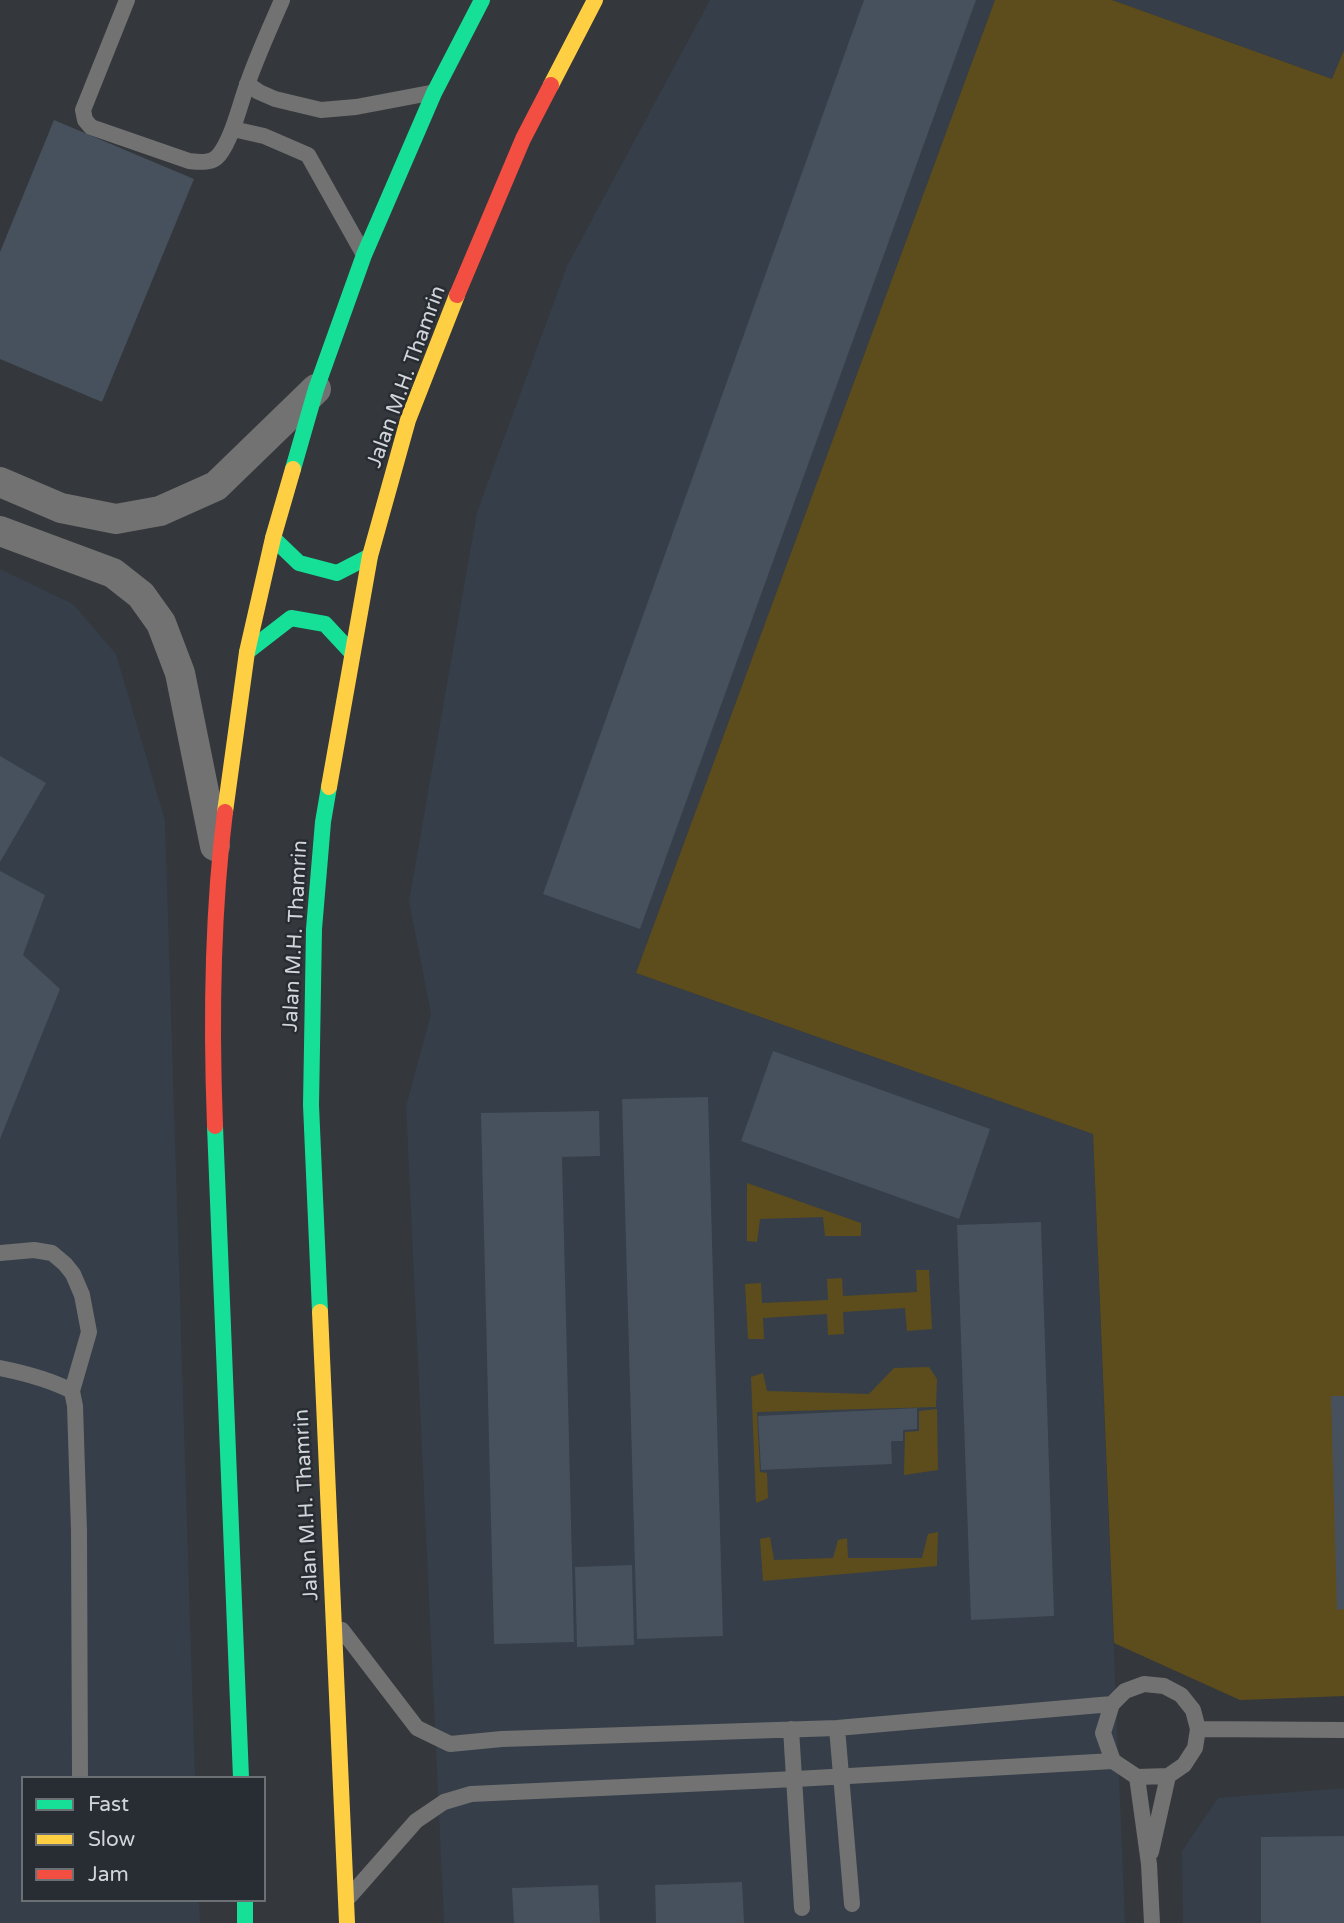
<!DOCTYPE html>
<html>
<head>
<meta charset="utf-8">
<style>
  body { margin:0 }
  #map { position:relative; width:1344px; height:1923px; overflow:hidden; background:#34373b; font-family:"Varela Round",sans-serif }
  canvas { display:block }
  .legend { position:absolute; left:21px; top:1776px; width:245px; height:126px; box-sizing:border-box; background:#272d33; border:2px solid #6b7075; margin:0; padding:9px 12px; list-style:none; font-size:21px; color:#d1d5d9 }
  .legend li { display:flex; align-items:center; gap:14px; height:35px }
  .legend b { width:35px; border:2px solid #6b7075 }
</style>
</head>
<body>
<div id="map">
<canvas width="1344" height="1923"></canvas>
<ul class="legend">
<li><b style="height:9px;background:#16e098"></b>Fast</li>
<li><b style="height:9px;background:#ffcf43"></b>Slow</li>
<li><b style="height:9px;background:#f24e42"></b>Jam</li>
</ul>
</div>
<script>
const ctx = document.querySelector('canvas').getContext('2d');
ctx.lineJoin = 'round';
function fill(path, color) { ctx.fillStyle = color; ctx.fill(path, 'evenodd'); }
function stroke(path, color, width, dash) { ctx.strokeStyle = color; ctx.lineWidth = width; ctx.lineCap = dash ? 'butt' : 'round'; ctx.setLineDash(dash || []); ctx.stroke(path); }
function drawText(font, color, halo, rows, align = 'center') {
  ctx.font = font + ' "Varela Round",sans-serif'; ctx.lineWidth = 5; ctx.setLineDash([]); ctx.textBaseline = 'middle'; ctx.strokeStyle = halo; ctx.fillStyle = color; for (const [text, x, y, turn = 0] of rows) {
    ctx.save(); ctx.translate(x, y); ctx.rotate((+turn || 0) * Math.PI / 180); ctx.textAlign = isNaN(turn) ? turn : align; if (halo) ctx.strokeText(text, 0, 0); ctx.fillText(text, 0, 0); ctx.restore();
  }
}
fill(new Path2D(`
  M710,0H995L636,973L1093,1134L1125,1923H444L406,1106L431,1014L409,901L477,512L567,266Z
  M1112,0H1344V50L1332,79Z
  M0,569L73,604L116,654L165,820L195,1778H23V1900H199L200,1923H0Z
  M1344,1788V1923H1183L1182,1851L1218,1798Z`), '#353e49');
fill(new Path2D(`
  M995,0H1112L1332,79L1344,50V1696L1240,1700L1114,1643L1093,1134L636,973Z
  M747,1183L861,1223V1236H825L823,1217L760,1219L757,1242L747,1241Z
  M916,1270H929L932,1329L907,1331L905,1308L843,1312L844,1334L828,1335L827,1314L763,1318L764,1339H748L745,1284L761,1283L762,1303L828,1300L827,1279L842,1278L843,1296L917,1292Z
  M929,1367L937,1379L936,1407L757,1412L760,1472L767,1473L768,1498L756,1503L751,1377L763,1373L767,1391L869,1394L894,1368Z
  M937,1409L938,1470L904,1475L905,1432L919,1431V1411Z
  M938,1532L937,1566L763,1581L760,1539L770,1537L774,1560L833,1558L838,1540L847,1538L848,1558H922L928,1534Z`), '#5e4d1c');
fill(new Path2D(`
  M864,0H976L640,929L543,894Z
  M54,120L194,179L102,402L0,359V252Z
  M0,756L46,783L0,862Z
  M0,871L45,895L23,955L60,989L0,1139Z
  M773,1051L990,1129L959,1219L741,1141Z
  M708,1097L723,1636L637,1639L622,1099Z
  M599,1111L600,1156L562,1157L574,1642L494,1644L481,1113Z
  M1041,1222L1054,1616L971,1620L957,1225Z
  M1331,1396H1344V1609L1337,1610Z
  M917,1408V1429L903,1430V1441H891L892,1464L761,1470L758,1416Z
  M632,1565L634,1645L577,1647L575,1567Z
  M1344,1836V1923H1261V1837Z
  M742,1882L744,1923H656L655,1885Z
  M598,1885L600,1923H514L512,1888Z`), '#46515d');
stroke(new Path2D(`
  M127,0L83,110L85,120L91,127L189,161C199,162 212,164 219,155C232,139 240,104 247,85C257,56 270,28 282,0
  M247,84L259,92L275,99L321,110L356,107L430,93
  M233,129L264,136L308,155L363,253
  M0,1253L34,1250L52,1253L65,1264L73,1274L82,1295L89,1332L72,1391
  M0,1368C25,1373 49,1379 72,1391L75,1406L79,1531L80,1778
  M342,1630L417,1728L450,1744L502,1739L837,1728L1112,1704
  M837,1728L852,1904
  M791,1729L802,1908
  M1198,1729L1344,1730
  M1137,1777L1168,1776L1184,1765L1195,1748L1198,1729L1193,1710L1181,1695L1164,1686L1144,1684L1125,1691L1112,1704L1103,1733L1113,1761L1137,1777L1149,1864L1152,1923
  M1151,1852L1168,1776
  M350,1896L416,1821L444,1802L471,1794L796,1779L1113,1761`), '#717271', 16);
stroke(new Path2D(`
  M0,482L61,508L116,519L160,511L216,486L316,389
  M0,531L113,573L141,595L161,623L180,673L215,846`), '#717271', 30);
stroke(new Path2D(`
  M293,469L316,389L364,255L434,93L482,0
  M273,538L299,563L337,573L370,556
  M247,652L291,618L325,624L352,653
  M215,1126L241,1778
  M320,1312L311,1105L314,929L323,822L329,787
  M245,1900V1923`), '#16e098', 16);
stroke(new Path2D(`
  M551,85L595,0
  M329,787L370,556L408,420L457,295
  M225,812L247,652L273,538L293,469
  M320,1312L347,1923`), '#ffcf43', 16);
stroke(new Path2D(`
  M457,295L523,139L551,85
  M215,1126C211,1022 212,915 225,812`), '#f24e42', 16);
drawText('21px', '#d1d5d9', '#272d33', [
  ["Jalan M.H. Thamrin",407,377,-70],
  ["Jalan M.H. Thamrin",296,936,-87],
  ["Jalan M.H. Thamrin",307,1505,-93]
]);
</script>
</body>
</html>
